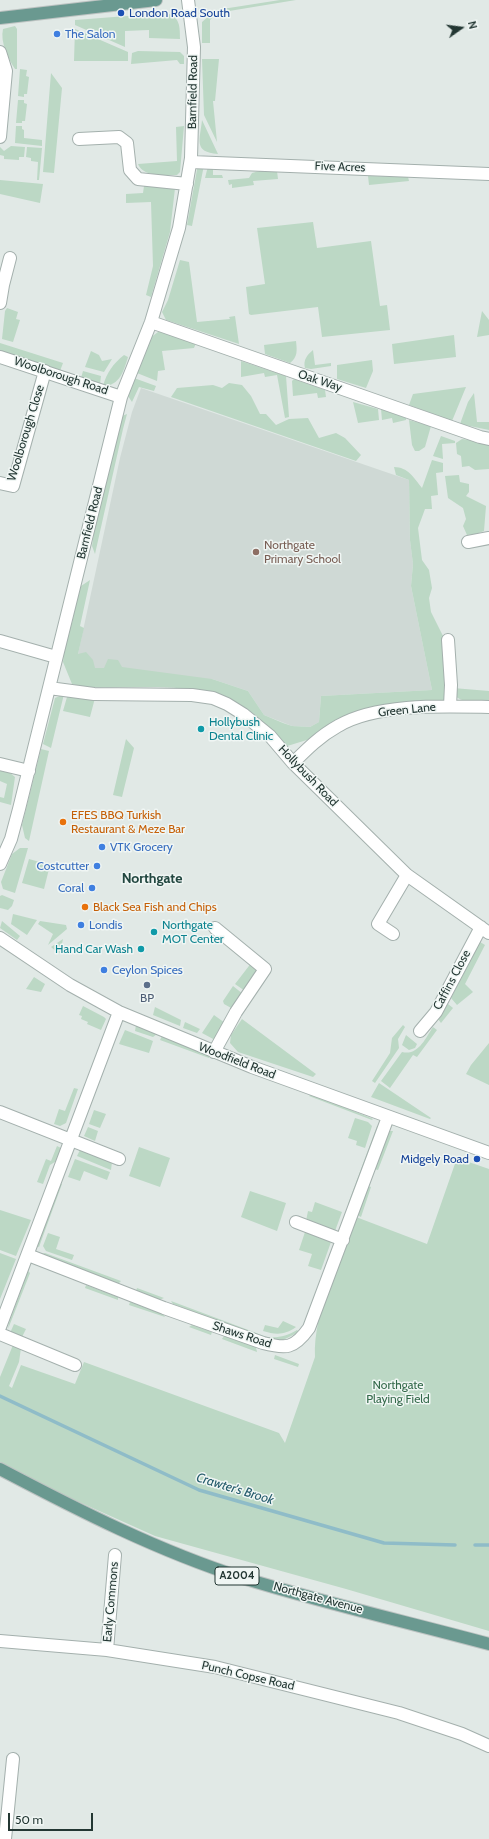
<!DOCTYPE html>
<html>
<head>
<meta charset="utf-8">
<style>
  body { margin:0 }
  #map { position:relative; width:489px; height:1839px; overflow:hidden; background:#e1e9e6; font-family:Cabin,sans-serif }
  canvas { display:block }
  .north { position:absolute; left:441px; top:8px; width:40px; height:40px; -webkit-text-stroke:3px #f0f6f4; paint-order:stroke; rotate:76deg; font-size:11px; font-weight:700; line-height:16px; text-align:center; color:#233733 }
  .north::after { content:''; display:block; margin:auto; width:14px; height:18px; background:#233733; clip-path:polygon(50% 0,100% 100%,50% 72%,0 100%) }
  .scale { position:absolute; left:8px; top:1813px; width:85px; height:18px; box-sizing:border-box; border:2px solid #233733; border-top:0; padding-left:5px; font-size:12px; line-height:14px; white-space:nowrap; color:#233733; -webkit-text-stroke:3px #f0f6f4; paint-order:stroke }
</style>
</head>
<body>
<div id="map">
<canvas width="489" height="1839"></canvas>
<div class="north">N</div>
<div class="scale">50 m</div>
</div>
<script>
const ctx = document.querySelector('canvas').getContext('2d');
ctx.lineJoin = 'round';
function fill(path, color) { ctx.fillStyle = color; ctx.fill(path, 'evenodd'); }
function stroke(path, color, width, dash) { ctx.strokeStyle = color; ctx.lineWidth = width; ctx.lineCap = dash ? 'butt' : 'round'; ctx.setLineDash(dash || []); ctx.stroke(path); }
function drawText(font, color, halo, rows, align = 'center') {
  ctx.font = font + ' Cabin,sans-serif'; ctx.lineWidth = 3; ctx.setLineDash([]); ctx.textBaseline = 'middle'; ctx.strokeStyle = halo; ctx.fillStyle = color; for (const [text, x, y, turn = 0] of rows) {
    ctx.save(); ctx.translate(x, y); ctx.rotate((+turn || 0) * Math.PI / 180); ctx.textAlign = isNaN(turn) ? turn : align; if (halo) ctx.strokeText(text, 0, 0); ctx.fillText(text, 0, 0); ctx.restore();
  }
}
fill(new Path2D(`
  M141,388L409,480L410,540L413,564L411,586L432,690L321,696L319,722L310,727L292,726L264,715L248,691L212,679H81L78,654L120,458L132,412Z`), '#cfd9d5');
fill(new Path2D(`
  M280,0H296L217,13L210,20V43H202V22L216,10Z
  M166,13C180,17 180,26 180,39L149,38V30L125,31V47L75,25V20Z
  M15,26L17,29V69H15C8,58 0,42 3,29Z
  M75,29L128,52V61H74Z
  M138,51L180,52L184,56V64H180L177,60L131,64L132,53Z
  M202,59H219L215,101H213L217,142L204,115Z
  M20,69L27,70L26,76L29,77L27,94H24V97L18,96Z
  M51,73L62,88L54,173L43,172Z
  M18,100H24V103L27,104L25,121H22V123H16Z
  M202,120L218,154C193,152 200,140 202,120Z
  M16,126H22V129L24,130V138L42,140V146L15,143Z
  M184,126L180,172L177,175C165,175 143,177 138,164L177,161L176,127Z
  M11,146L25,147L24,157H19V160L4,159V156L0,155V147L4,151Z
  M27,147L42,148L39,180H37L38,162L31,161V158L26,157Z
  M198,164L204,165L192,226L187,225Z
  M213,165V175H222L223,178H205L208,166Z
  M263,170L277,171L278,179L253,181L254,185L232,188V184L229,185L228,180L249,178L252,173Z
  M368,176L408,177L409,181L369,185Z
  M0,180L43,184L40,203L0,194Z
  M148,184L175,188L170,232L151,297L146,295L153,266L151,202L126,203V194L143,193L144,186Z
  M313,222L317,248L371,241L380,306L387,305L390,330L322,337L318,307L251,315L249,314L246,287L265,284L257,228Z
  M180,260L189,262L197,322L230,319L229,317L235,316L239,344L166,320L162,312L168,300Z
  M7,308L18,312L16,319L20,320L13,342L2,339L5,311Z
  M482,311L489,320V335L477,337Z
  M158,332H167L196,343L194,348L162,351L165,370L158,371L157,381L137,373L150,338Z
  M454,335L456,357L394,364L392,344Z
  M296,341C297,350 298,357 290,363L265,354L264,345Z
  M0,343L63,363L60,371L4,353L0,351Z
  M313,350L315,365L331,363V366L311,369L305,368C303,360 307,355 313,350Z
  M91,351L99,355L102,361L112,359L104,372L85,367Z
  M124,355L128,357C124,370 120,386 103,386C107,372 113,364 124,355Z
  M372,360L373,371L366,388L337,379V365Z
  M241,361L286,376L289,417L285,418L277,375L265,377L264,373L241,377Z
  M83,371L101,376L100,384L81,378Z
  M134,378L156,386L154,391L139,387L132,402L128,396Z
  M294,379L325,390L326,397L318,398L317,393L293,396L292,381Z
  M229,383L242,385L251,396L260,414H266L276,425L289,419L308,418L319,438L336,433L345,438L361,455L356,461L171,397L177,388L213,385L222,388Z
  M466,387L452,421L409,405L413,394Z
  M474,393L477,422H489V430L460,424L468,402Z
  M353,402L378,409L379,420L358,423Z
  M381,409L406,418V420L393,423L392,418L382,420Z
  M127,414L123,429L95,554L92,546L95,525L122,416Z
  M409,420L431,426L425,447L419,451H415L412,445Z
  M441,436L455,441V443L442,444L443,459L433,456Z
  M462,439L489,442V469L475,470L469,466L462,467L461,456L457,454L456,443Z
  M432,460L443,463V472L436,473L438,495L431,496L432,509H425L418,528L422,560L429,570L432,588L429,598L431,612L444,638L447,704L338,720L310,739L284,747C242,685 191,687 124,687C104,687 92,689 72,684L63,662L65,643L72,623L79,590L81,586L90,580L80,626L84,628L78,654L86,652L93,660L95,668H104L108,659L118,660L122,667L212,679L248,691L264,715L283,723L292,726L310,727L319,722L321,696L432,690L411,586L413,564L410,540L409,480L396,475L394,467C408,467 414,478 422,488Z
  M459,475L460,482L469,484V492L466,496L486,506L484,531L476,534L467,535L463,526L466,519L463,508L448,498L445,476Z
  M453,688L489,691V701C477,701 463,704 454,695Z
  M64,694L51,748L43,744L55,698Z
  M67,697L95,698L90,717L63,711Z
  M126,739L134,748L122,797L113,795Z
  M41,749L49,751L29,841L25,838L22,825Z
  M0,770L9,772L15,777L11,805L0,802V797L4,798L7,784L0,781Z
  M20,848H28L15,893L3,889L1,882L12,854Z
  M29,859L50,865L44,889L22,883Z
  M2,895L14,900L12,906L8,910L0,908V896Z
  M13,914L37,920L27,935L11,924Z
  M2,921L20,936L17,940L0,928Z
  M40,921L66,925L67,929L48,945L53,934L38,924Z
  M63,939L60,953H58L51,947Z
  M480,942L485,945L465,984L473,992L457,1005L451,998Z
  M252,962L257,971L245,991L235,984Z
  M34,977L45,984L41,992L26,989Z
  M233,986L243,994L233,1009L224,1004L223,1001Z
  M448,1004L453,1008L441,1023L438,1019Z
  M83,1006L104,1017L106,1019L101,1030L87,1024L88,1022L81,1019L82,1016L79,1015Z
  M155,1007L181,1020L180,1026L153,1015Z
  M214,1015L225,1023L215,1040L202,1033Z
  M242,1019L316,1074L313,1077L238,1052L230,1043L231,1035Z
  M185,1022L200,1029L197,1033L183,1028Z
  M136,1025L157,1034L153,1037L135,1031Z
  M403,1025L405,1027L398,1039L399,1048L375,1083L372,1081L390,1053L392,1038Z
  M433,1027L437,1030L417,1057L413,1055L390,1088L381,1081L402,1052C418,1056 425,1039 433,1027Z
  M125,1030L153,1041L149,1053L119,1044Z
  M406,1035L417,1044L415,1048L409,1050L402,1045Z
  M162,1036L210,1056L209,1058L160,1040Z
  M489,1043V1085L466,1074L471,1065Z
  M379,1083L431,1118L430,1119L371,1097Z
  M74,1088L78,1089L66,1123L60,1126L54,1124L59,1109L65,1111Z
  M311,1094L371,1118L373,1119L372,1120L309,1096Z
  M94,1110L106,1114L100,1128L89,1124Z
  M355,1118L368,1122L372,1126L365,1148L356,1145L357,1141L348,1138Z
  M377,1126L379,1129L350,1205L348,1204Z
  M88,1127L98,1131L95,1141L84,1136Z
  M389,1131H393L378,1170L374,1169Z
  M57,1146L61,1148L58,1160L50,1165L43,1184L37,1182L46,1159L51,1161Z
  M139,1147L170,1158L160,1187L129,1176Z
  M81,1148L112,1162L111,1170L77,1156Z
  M457,1158L489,1169V1631L346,1589L155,1536L68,1497L0,1462V1377L13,1345L21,1348L19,1362L9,1386L12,1388L21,1365L75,1384L84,1362L279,1433L285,1443L315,1357C313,1312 340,1259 356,1217L427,1244Z
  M75,1159L110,1172L107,1180L84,1171L80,1181L68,1177Z
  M60,1183L62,1184L39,1247L36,1246Z
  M368,1186L371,1187L361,1217L357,1215Z
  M250,1191L286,1203L277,1231L241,1217Z
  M315,1202L342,1212L335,1231L306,1221L308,1211L312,1212Z
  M0,1210L31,1220L16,1256L0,1250Z
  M305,1232L331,1242L321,1270L308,1266L312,1254L299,1250Z
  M48,1233L60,1237L56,1249L74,1255L72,1260L46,1251L43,1246Z
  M0,1253L16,1259L0,1299Z
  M45,1253L121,1281L118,1284L41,1254Z
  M28,1271L30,1273L8,1329L9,1323Z
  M86,1285L118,1297V1300L85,1288Z
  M137,1288L164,1298L159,1300L136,1291Z
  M171,1301L267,1337C279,1338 287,1336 297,1330L299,1332L281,1341L267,1339L173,1304Z
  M130,1302L163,1314L165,1317L129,1305Z
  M283,1321L296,1327C285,1335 276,1335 263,1331L265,1325L278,1328Z
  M14,1324L26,1329L22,1337L10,1333Z
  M192,1325L212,1332L211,1335L189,1327Z
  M224,1336L256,1347L257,1352L222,1339Z
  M275,1355L299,1364L298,1367L274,1359Z`), '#bcd8c5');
stroke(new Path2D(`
  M0,1396L199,1490L384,1543L455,1545
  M475,1545H489`), '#8fbcc8', 3.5);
const street = new Path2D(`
  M0,52L6,71L0,137
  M79,139L119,137L127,143L130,170L138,179L187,184
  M191,162L489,174
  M0,303L3,285L10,258
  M151,322L437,422L480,437L489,439
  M0,357L121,397
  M0,483L13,486L45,371
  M468,542L489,538
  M448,640L451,685L450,706
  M0,641L56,657
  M49,688L94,694L192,695L213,698L227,704L243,714L270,736L293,763L407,875L489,933
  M293,763C307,749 320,736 338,726C377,703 444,706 489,707
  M0,764L29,771
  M0,864L11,839L19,809L121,397L151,322L179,228L191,158L194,47L188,0
  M393,934L378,924L407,875
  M0,938L70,985L119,1012L252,1067L489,1153
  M420,1031L436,1012L481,927
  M214,1052L236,1012L265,969L215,928
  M0,1112L119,1159
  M296,1222L343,1240
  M28,1255L164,1308L263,1343C286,1349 294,1349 309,1328L388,1117
  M0,1327L119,1012
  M0,1334L75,1365
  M0,1641L107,1650L215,1667L399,1713L462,1734L489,1746
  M107,1650L115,1555
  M5,1839L13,1759`);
const primary = new Path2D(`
  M0,18L156,0
  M0,1469C78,1510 158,1551 243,1578C324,1603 407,1622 489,1644`);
stroke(street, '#a4b0ad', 14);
stroke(primary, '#bdc3c2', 14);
stroke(street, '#fff', 12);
stroke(primary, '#6a9990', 12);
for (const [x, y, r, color] of [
  [121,13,4,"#1a4fb4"],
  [57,34,4,"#3f7fe0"],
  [256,552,4,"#8d6e63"],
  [201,729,4,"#0f9aa8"],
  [63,822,4,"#e8710a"],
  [102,847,4,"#3f7fe0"],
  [97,866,4,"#3f7fe0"],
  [92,888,4,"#3f7fe0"],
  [85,907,4,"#e8710a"],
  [81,925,4,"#3f7fe0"],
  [154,932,4,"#0f9aa8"],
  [141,949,4,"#0f9aa8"],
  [104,970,4,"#3f7fe0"],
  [147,985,4,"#5c6f8a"],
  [477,1159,4,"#1a4fb4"]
]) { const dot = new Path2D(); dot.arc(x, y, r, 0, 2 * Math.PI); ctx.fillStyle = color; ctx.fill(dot); stroke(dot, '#f0f6f4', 1.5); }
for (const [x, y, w] of [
  [237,1576,44]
]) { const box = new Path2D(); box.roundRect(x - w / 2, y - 9, w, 18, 3); ctx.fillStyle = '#f0f6f4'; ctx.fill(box); stroke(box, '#233733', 1); }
drawText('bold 11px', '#233733', null, [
  ["A2004",237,1576]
]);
drawText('12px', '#164399', '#f0f6f4', [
  ["London Road South",129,13],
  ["Midgely Road",469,1159,"right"]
], 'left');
drawText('12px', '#366cbe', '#f0f6f4', [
  ["The Salon",65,34],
  ["VTK Grocery",110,847],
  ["Costcutter",89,866,"right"],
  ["Coral",84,888,"right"],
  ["Londis",89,925],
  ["Ceylon Spices",112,970]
], 'left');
drawText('12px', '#233733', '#f0f6f4', [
  ["Barnfield Road",193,92,-89],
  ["Five Acres",340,167,2],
  ["Woolborough Road",61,376,18],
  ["Oak Way",320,381,18],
  ["Woolborough Close",26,433,-73],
  ["Barnfield Road",90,523,-76],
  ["Green Lane",407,710,-6],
  ["Hollybush Road",308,776,46],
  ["Caffins Close",452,980,-62],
  ["Woodfield Road",237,1061,21],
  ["Shaws Road",242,1335,18],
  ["Northgate Avenue",318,1598,15],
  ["Early Commons",111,1602,-85],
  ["Punch Copse Road",248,1676,13]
]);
drawText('12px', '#785e54', '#f0f6f4', [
  ["Northgate",264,545],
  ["Primary School",264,559]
], 'left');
drawText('12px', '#0d838f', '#f0f6f4', [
  ["Hollybush",209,722],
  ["Dental Clinic",209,736],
  ["Northgate",162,925],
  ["MOT Center",162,939],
  ["Hand Car Wash",133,949,"right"]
], 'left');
drawText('12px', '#c56008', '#f0f6f4', [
  ["EFES BBQ Turkish",71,815],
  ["Restaurant & Meze Bar",71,829],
  ["Black Sea Fish and Chips",93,907]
], 'left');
drawText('12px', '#4e5e75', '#f0f6f4', [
  ["BP",147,998]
]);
drawText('12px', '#33694a', '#f0f6f4', [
  ["Northgate",398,1385],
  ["Playing Field",398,1399]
]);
drawText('italic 13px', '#255c6c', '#f0f6f4', [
  ["Crawter's Brook",235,1489,17]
]);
drawText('bold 14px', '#224740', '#f0f6f4', [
  ["Northgate",152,879]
]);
</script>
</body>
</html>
